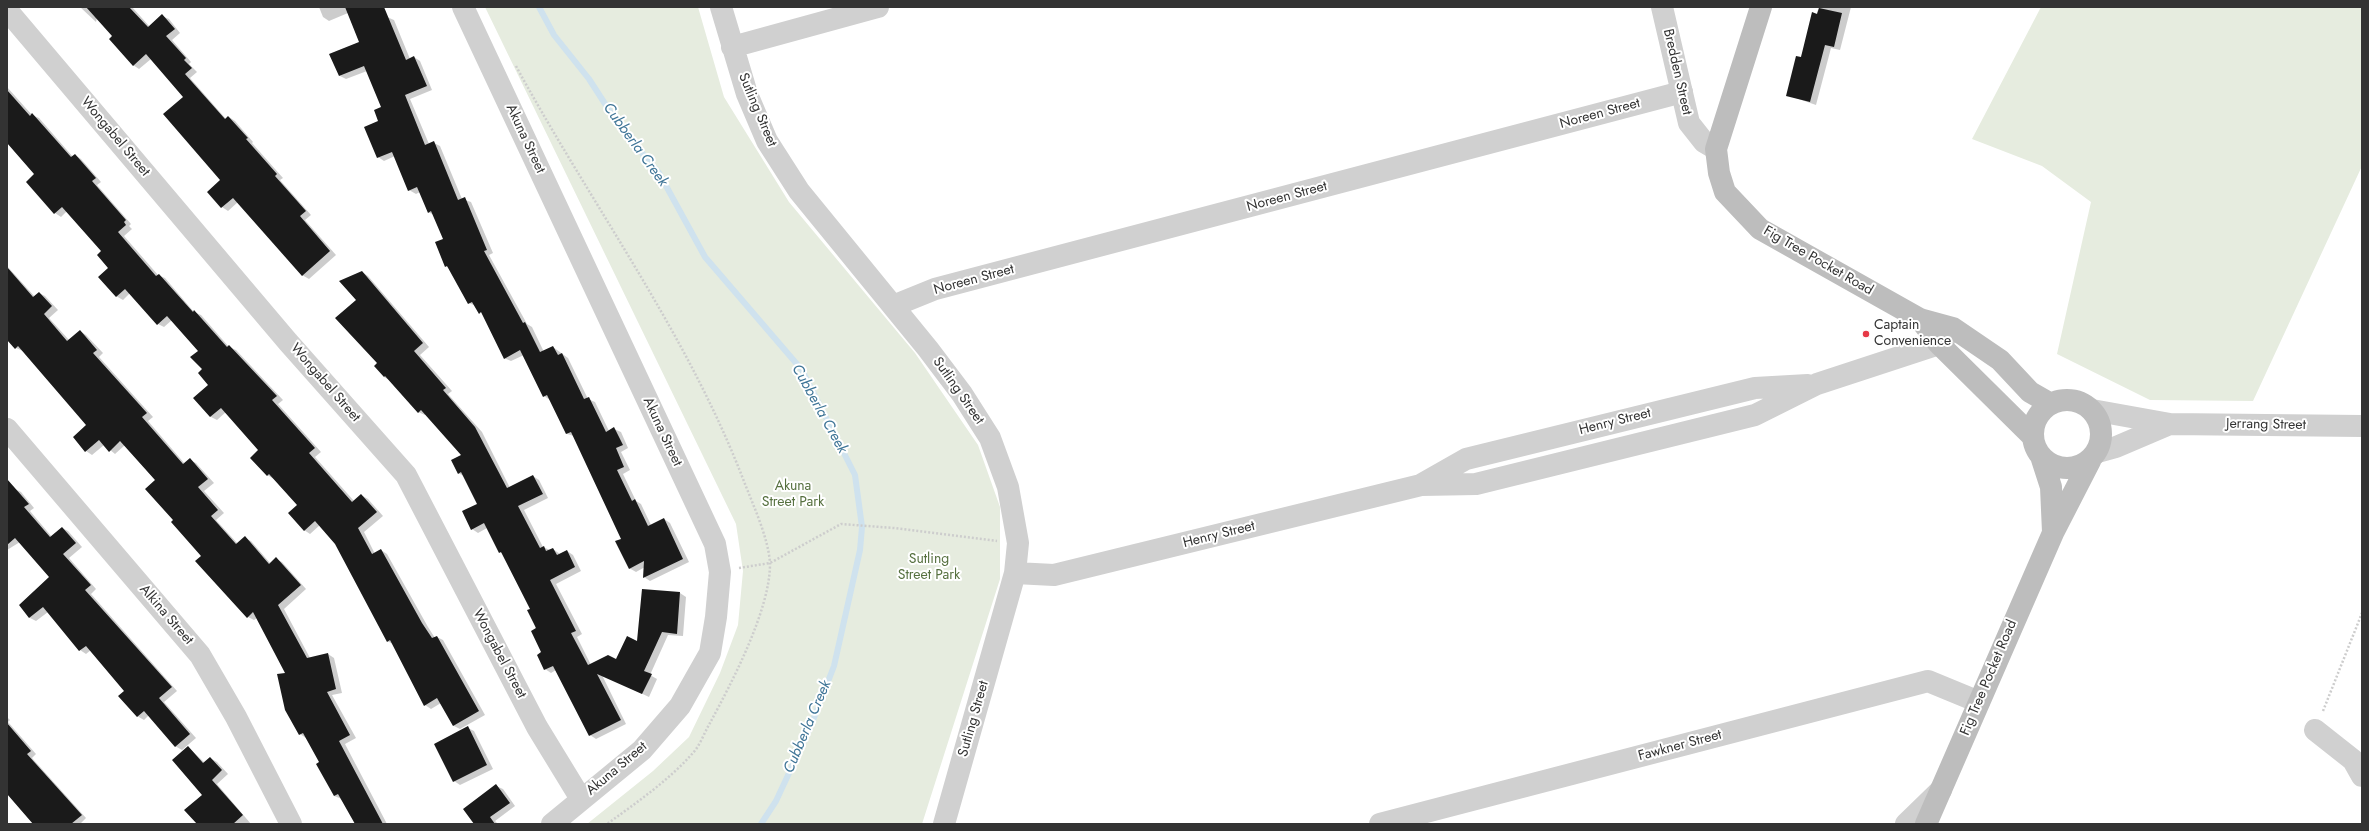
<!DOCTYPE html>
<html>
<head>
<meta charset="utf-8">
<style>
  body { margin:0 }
  #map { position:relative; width:2369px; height:831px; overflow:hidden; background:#fff; font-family:Jost,sans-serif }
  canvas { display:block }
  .frame { position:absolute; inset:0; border:8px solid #333; pointer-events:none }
</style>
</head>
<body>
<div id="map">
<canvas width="2369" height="831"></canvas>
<div class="frame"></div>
</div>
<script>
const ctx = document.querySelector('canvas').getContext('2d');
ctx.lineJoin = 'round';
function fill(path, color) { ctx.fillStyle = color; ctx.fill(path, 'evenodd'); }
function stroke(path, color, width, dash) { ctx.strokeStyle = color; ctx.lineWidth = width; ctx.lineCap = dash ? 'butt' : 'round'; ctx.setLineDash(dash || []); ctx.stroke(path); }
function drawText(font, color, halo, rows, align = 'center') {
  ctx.font = font + ' Jost,sans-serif'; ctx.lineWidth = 4; ctx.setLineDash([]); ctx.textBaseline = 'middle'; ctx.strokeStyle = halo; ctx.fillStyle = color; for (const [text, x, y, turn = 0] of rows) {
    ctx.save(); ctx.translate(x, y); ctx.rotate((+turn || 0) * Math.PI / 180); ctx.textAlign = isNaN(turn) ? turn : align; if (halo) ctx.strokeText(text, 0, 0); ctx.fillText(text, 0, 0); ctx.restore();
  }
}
fill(new Path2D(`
  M485,7H698L724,97L789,202L915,353L978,445L1000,507V579L922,824H587L653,771L689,737L720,673L738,625L743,571L736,524Z
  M2041,7H2362V166L2253,401L2150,400L2057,354L2091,202L2042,166L1972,139Z`), '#e6ecdf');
fill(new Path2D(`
  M80,7H132L150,27L162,16L169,19L180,33L172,40L191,62L189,64L197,72L190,78L226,119L229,117L235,121L253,142L252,143L283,178L280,180L311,215L305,220L336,255L309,279L302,275L238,202L228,211L222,207V180L185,97L151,59L139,69L133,65L113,36L97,18L96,22Z
  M319,7H380L387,17L394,20L410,59L414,57L420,61L432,90L410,99L429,144L434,143L440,146L462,199L471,202L493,253L489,255L527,324L532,327L544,352L553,347L568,358L588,399L595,402L609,431L614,429L621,432L628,448L621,452L630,470L623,474L636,501L641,504L651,525L664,519L670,523L689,562L650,581L644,577L645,567L636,572L629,568L622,539L574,436L567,434L550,400L544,396L524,355L511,361L504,358L484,315L476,306L469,303L449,268L446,266L444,239L434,215L428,212L420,192L416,194L409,190L395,156L384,161L378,157L382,107L367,71L346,79L340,76L361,42L348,13L329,21L323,17Z
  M1819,7H1851L1840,50L1831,48L1816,105L1787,95Z
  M7,87L32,115L39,118L73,157L75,155L81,159L101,182L97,185L131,224L129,226L132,229L124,236L158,275L165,278L194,312L201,315L229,347L236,350L283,400L278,404L321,452L315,457L354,501L361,495L368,499L383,516L364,532L375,554L381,550L387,554L428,627L435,638L437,637L443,640L485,715L460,729L454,726L441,703L431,709L425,705L393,644L387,641L336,543L320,525L310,534L304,530L298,505L274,479L267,475L260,450L226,412L217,420L211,417L195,399L210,385L203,369L199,351L172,320L164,327L158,324L130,293L123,300L116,296L103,251L67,211L61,217L55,213L36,174L7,141Z
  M7,266L35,297L39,293L45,296L58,310L49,318L69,340L80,331L86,335L103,353L99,357L153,417L148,421L185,464L190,460L196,463L214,483L204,491L224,513L216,520L238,544L245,538L251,541L270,563L276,559L282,562L306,589L284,609L310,658L328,654L334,658L342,693L332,695L356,738L345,744L387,824H356L342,799L334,796L321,762L306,738L300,734L287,673L257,618L254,620L248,617L174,520L156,481L125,445L115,454L104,445L92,455L86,451L88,426L23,351L16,348L7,338Z
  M362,272L368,276L429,347L420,355L452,391L448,394L482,432L510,488L533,476L539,480L548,498L524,510L543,547L550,550L553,549L560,554L567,551L573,555L581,571L556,584L582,634L577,637L591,665L616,660L638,642L680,593L686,597L683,636L668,635L650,675L657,679L649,697L602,675L626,724L596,739L590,735L556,670L551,673L545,669L531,609L503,554L500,552L487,528L478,533L472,529L478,504L464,476L458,473L463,455L426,414L425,415L418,412L391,381L384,377L357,300Z
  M7,485L21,492L34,508L30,511L52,537L62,528L68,531L82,547L69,558L96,589L91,594L177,691L164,702L196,738L182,750L175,746L149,715L144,720L137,716L126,691L91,650L86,654L80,650L48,612L36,621L30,618L20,606L50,577L20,542L7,550Z
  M7,717L10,720L8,722L36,754L32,758L86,818L80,824H34L7,792Z
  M468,728L474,731L493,769L460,785L454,781Z
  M188,747L205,763L210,758L217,762L228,774L217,784L251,824H198L203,795Z
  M496,786L503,789L515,806L495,821L498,824H475Z`), '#0003');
stroke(new Path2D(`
  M539,7L554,35L589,79L620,127L659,173L705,257L802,370L855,475L862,527L860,550L834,666L810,728L776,801L761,824`), '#cfe2ee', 6);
fill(new Path2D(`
  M86,7H129L148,27L162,14L175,29L166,36L186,58L184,60L192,68L185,74L225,119L228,116L248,138L246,139L277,174L275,176L306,211L300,216L330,251L302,276L233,198L221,208L207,192L220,180L163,114L183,97L146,54L133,66L109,39L112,36Z
  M345,7H384L406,60L414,56L427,86L405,95L425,145L434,141L458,200L465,197L487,250L484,251L523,323L525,322L540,352L553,346L558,355L562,353L584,399L589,397L606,432L614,427L623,445L616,448L624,467L617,470L632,501L635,499L648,526L664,518L683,559L643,578L644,561L629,569L615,541L621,539L571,432L566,434L547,395L543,397L520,350L504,359L481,312L479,314L472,302L468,304L447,266L445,267L435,242L443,239L431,211L428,213L417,187L408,191L392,152L377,158L364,127L378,121L374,110L381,107L364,66L339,76L329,54L359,42Z
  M1819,8L1842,13L1834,47L1825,45L1810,102L1786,96L1796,56L1801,57L1812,12L1817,14Z
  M7,90L30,116L32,113L71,157L75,154L96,178L92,181L126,220L124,222L126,225L118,232L156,276L159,274L193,312L194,310L227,347L229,345L277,396L272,400L315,448L309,453L352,502L361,494L377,512L358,528L372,554L381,549L422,623L432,638L437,636L479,711L453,726L437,698L424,706L390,640L387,642L335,544L315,521L304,531L288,513L297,505L269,474L267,476L250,458L258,450L221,408L210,417L193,398L208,385L198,373L202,369L190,357L198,351L167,316L157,325L125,289L116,297L98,277L108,268L97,255L101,251L62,207L54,214L26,182L34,174L7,143Z
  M7,267L33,297L39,292L52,306L44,314L67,341L80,330L97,350L93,353L147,413L142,417L183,464L190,458L208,479L198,487L218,510L211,516L236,544L245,536L269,564L276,557L301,585L278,605L307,658L328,653L336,689L327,692L350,735L339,741L383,824H355L338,794L334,796L316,764L319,762L303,733L299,735L285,710L277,674L285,673L253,612L247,618L195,561L201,556L171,522L173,520L145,489L155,480L120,441L109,452L99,440L85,452L73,437L86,425L18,346L15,349L7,340Z
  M362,271L423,343L414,351L446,388L443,390L475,427L507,488L533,475L543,494L518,506L540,548L544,546L546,551L553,548L557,555L567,550L575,567L550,580L576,631L571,633L588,665L608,655L616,659L627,636L637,641L642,589L680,592L677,634L662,632L644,671L652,674L642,694L597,674L621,720L589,736L553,666L544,670L537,655L541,652L531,631L536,628L527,610L530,609L501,552L499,553L484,523L471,530L462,511L477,504L461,472L458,474L451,460L461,455L421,410L418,413L385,376L384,377L374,366L377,363L335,318L356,300L339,281Z
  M7,479L29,504L24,507L50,537L62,527L76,543L63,554L91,585L85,590L172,687L159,698L190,734L175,747L144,711L137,717L118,696L124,691L86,646L79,651L43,607L29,618L19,605L49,577L15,538L7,545Z
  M7,723L31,751L27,754L82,815L71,824H33L7,794Z
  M468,726L487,765L453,782L434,744Z
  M188,746L203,763L210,757L222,770L212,780L243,815L233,824H197L184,810L202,795L172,760Z
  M496,784L510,803L490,817L495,824H474L463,809Z`), '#1a1a1a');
stroke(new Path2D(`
  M516,66C592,206 688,334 745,484C754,507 769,540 770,564C770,610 732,682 710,723C704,733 700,746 692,754C668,781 636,803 607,824
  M739,568L770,563L841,524L894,528L997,541
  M2323,711L2362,613`), '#cdcdcd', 2.5, [2, 2]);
stroke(new Path2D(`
  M463,7L715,544L720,572L716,617L710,653L680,706L642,750L552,824
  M721,7L747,94L767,141L799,191L928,349L962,394L990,438L1008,487L1018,543L1015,573L944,824
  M7,10L288,342L406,475L537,727L581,799
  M732,47L878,7
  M893,306L935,289L1682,92
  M7,429L200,655L236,717L291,824
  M1422,484L1466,459L1755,388L1808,385
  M1015,573L1054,575L1421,485L1476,484L1755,415L1817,384L1939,344L1951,331
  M2315,730L2353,760L2362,776
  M1380,824L1928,681L1979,702
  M1906,824L1941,790`), '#d0d0d0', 22);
stroke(new Path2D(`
  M1662,7L1689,123L1704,142L1716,149
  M2092,410L2170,424L2362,426
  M2098,452L2116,447L2170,424`), '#d0d0d0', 22);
stroke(new Path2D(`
  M1761,7L1716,149L1719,173L1725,192L1760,229L1920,319L1953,328L2000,360L2030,392L2051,404
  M1920,319L1939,344L2033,437
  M2033 434a34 34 0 1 1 68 0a34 34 0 1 1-68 0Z
  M2041,456L2051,487L2053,532
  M1926,824L2053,533L2090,461`), '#bdbdbd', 22);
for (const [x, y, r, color] of [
  [1866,334,4,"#e63946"]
]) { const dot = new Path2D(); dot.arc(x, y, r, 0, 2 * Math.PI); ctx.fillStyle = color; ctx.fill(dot); stroke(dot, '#fff', 1.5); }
drawText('14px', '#333', '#fff', [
  ["Bredden Street",1677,72,77],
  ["Sutling Street",757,110,67],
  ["Noreen Street",1600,114,-15],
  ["Wongabel Street",115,137,50],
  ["Akuna Street",525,139,65],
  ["Noreen Street",1287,197,-15],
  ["Fig Tree Pocket Road",1818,261,30],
  ["Noreen Street",974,280,-15],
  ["Wongabel Street",325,383,49],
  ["Sutling Street",958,391,55],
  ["Henry Street",1615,422,-14],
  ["Jerrang Street",2266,425,1],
  ["Akuna Street",662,432,65],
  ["Henry Street",1219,535,-14],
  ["Alkina Street",166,615,49],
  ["Wongabel Street",499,654,62],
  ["Fig Tree Pocket Road",1989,678,-67],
  ["Sutling Street",974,719,-74],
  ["Fawkner Street",1680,746,-15],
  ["Akuna Street",617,769,-40]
]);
drawText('14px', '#333', '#fff', [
  ["Captain",1874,326],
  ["Convenience",1874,342]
], 'left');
drawText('14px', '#56703f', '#fff', [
  ["Akuna",793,487],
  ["Street Park",793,503],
  ["Sutling",929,560],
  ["Street Park",929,576]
]);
drawText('italic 15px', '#3f7597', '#fff', [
  ["Cubberla Creek",635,145,54],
  ["Cubberla Creek",819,409,61],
  ["Cubberla Creek",808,727,-67]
]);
</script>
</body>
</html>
